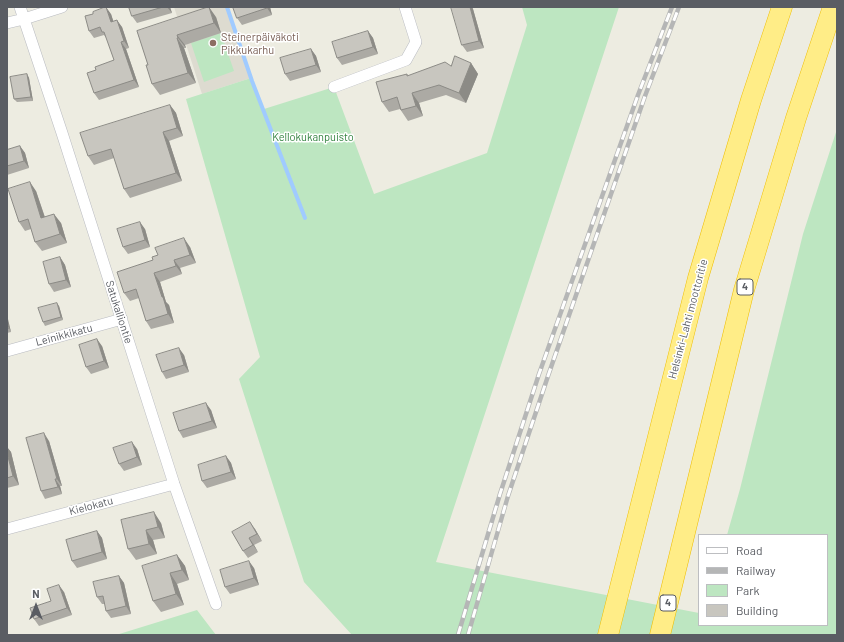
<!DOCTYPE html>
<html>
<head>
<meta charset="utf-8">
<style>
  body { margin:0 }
  #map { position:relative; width:844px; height:642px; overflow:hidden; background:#edece1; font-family:Barlow,sans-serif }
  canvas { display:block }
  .frame { position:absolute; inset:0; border:8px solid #5a5d63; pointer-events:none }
  .legend { position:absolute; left:698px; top:534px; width:130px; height:92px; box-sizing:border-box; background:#fff; border:1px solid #bdbec1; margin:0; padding:5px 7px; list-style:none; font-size:12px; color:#5a5d63 }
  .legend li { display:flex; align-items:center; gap:8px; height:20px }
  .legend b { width:20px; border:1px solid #bdbec1 }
  .north { position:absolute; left:16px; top:586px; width:40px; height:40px; -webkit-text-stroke:3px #fff; paint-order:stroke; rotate:0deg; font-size:11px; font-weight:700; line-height:16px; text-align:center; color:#5a5d63 }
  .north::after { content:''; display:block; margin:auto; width:14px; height:18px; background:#5a5d63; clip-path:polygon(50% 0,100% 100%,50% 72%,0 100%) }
</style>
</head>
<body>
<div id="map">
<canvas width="844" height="642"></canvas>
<div class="frame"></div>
<ul class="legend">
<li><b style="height:5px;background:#fff"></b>Road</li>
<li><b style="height:5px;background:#b5b6b6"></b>Railway</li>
<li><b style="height:11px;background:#bde6c1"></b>Park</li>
<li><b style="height:11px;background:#c8c6bf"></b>Building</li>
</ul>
<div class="north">N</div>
</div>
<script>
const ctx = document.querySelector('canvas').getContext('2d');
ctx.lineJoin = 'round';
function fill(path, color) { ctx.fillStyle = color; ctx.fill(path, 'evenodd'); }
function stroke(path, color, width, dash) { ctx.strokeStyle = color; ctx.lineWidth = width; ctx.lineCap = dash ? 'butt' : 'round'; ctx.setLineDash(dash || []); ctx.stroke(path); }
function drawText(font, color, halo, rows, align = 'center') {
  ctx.font = font + ' Barlow,sans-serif'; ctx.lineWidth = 3; ctx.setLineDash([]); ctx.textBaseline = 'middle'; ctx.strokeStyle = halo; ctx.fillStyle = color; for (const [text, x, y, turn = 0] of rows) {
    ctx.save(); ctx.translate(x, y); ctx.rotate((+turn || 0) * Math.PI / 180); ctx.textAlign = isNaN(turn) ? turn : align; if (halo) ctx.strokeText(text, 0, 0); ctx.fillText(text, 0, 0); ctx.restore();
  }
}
fill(new Path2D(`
  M174,7H228L251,78L202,94Z`), '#dddbd0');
fill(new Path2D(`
  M522,7H619L436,562L699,613V625H827V535H727L740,489L803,234L837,129V635H352L304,582L239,379L260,357L186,99L251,78L264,109L334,87L374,194L487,153L527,25Z
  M221,33L234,71L204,82L191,43Z
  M197,610L216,635H116Z`), '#bde6c1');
stroke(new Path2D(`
  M227,7L252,81L305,218`), '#a0cbff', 4);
const minor = new Path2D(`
  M20,7L62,133L174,484L216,604
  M7,23L24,19L62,7
  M334,87L406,60L416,42L405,7
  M7,351L122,319
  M7,529L174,484`);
const motorway = new Path2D(`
  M608,635L698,278L751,100L782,7
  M660,635L744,290L796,118L833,7`);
stroke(minor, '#b9bbc1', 12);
stroke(motorway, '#efbe00', 21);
stroke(minor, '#fff', 11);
stroke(motorway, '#ffed87', 20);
const rail = new Path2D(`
  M458,635L500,494L539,374L638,95L672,7
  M468,635L508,496L548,376L645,96L679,7`);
stroke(rail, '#b5b6b6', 4.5);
stroke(rail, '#fff', 3, [9]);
fill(new Path2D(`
  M129,7H170L172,13L137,23L132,16Z
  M233,7H270L272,15L242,25L237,18Z
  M470,7H472L473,9L484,48L467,52L462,45Z
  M111,14L113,21L122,27L129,48L126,49L139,87L99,100L94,93L96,70L114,60L107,39L104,35L94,38L89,31Z
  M216,17L221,33L185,45L186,48H184L196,83L160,95L152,84L148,65L137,31Z
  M368,31L373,38L378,54L342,65L337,58Z
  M311,49L316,56L321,72L290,81L285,74Z
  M471,63L478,74L466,103L446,95L419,103L423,116L408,121L400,109L389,112L382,102L407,74L408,76L451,66Z
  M27,74L29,78L33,101L17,102L14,99Z
  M170,105L176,113L183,136L169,141L182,181L130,198L124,189L114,158L94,165L88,156Z
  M20,146L25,153L29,168L7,175V150Z
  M36,191L45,217L61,223L67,243L42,251L35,242L31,229L25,231L19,222Z
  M145,229L150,247L128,254L123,247Z
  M190,247L196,263L180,268L182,274L160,282L166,302L169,305L174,323L151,329L146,321L139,298L130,301L124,293Z
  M60,257L65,265L71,287L54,292L49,284Z
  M59,306L63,320L45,326L43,322Z
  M7,318L11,332L7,333Z
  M102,346L109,368L91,374L86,367Z
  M184,355L189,372L166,379L162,372Z
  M211,410L217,428L183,438L179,431Z
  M49,441L62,486H60L62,494L45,499L41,491Z
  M7,447L11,452L19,485L7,488Z
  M137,449L142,465L124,471L119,464Z
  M226,456L231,463L236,479L207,488L202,481Z
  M121,520L161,523L165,538L153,540L157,554L136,560L128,549Z
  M255,529L262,541L254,545L258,552L248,558L243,551L232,532Z
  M97,531L102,538L107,559L77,568L72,561Z
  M177,555L185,566L189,580L177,584L184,605L161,612L153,601Z
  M254,568L259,585L230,594L225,587Z
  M119,576L124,583L131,614L111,618L106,611L105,604H102L97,597Z
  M64,592L72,615L39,626L34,619L51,601Z`), '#acaaa4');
fill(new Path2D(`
  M106,7L111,14L116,29L111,22Z
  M167,7H170L172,13Z
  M209,7L216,17L221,33L214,23Z
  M267,7H270L272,15L267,8Z
  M470,7H472L473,9L484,48L479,41Z
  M117,20L122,27L129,48L124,41Z
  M368,31L373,38L378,54L373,47Z
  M177,35L185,45L186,48L178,38Z
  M177,38L184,48L196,83L188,73Z
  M121,42L126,49L139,87L134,80Z
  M311,49L316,56L321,72L316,65Z
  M471,63L478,74L466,103L459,93Z
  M27,74L29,78L33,101L31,97Z
  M412,93L419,103L423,116L416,106Z
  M170,105L176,113L183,136L177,128Z
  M163,132L169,141L182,181L176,173Z
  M20,146L25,153L29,168L24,161Z
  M30,182L36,191L48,227L41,218Z
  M54,214L61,223L67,243L60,234Z
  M140,222L145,229L150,247L145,240Z
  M184,238L190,247L196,263L190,255Z
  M60,257L65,265L71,287L66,280Z
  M174,260L180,268L182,274L176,266Z
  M154,273L160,282L166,302L169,305L174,323L168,314Z
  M57,303L59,306L63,320L61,317Z
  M7,318L8,319L11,332L9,328L7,322Z
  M97,339L102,346L109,368L104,361Z
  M179,348L184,355L189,372L184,365Z
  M206,403L211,410L217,428L212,421Z
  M44,433L49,441L62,486L57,479Z
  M132,442L137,449L142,465L137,457Z
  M7,447L11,452L19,485L13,476L7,453Z
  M226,456L231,463L236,479L231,472Z
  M55,479L60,486L62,494L58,487Z
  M154,512L161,523L165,538L158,527Z
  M250,522L255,529L262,541L257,534Z
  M146,530L153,540L157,554L149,544Z
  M97,531L102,538L107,559L102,552Z
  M249,538L254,545L258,552L253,545Z
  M177,555L185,566L189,580L182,570Z
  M249,561L254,568L259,585L254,578Z
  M170,573L177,584L184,605L176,594Z
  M119,576L124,583L131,614L126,606Z
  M59,585L64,592L72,615L67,608Z`), '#8c8b86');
const building = new Path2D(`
  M106,7L111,22L117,20L124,41L121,42L134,80L94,93L87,73L96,70L95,67L114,60L104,32H102L100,27L89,31L85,16L93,14V12Z
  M129,7H163L132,16Z
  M209,7L214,23L177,35L178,38H177L188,73L152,84L146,65H148L137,31Z
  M233,7H267V8L237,18Z
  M451,7H470L479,41L462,45Z
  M368,31L373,47L337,58L332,42Z
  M311,49L316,65L285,74L280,58Z
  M455,56L471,63L459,93L439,85L412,93L416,106L401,110L397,97L382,102L376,82L407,74V76L445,62L451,66Z
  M27,74L31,97L14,99L10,77Z
  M170,105L177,128L163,132L176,173L124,189L111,149L88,156L80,133Z
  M20,146L24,161L7,166V150Z
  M30,182L41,218L54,214L60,234L35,242L28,219L19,222L8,189Z
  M140,222L145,240L123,247L117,229Z
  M184,238L190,255L174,260L176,266L154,273L162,297H163L168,314L146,321L136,289L124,293L117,272L153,260L152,257L158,255L155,248Z
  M60,257L66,280L49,284L43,262Z
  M57,303L61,317L43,322L38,308Z
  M7,322L9,328L7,329Z
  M97,339L104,361L86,367L79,345Z
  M179,348L184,365L162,372L156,355Z
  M206,403L212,421L179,431L173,413Z
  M44,433L57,479H55L58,487L41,491L26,438Z
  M132,442L137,457L119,464L113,448Z
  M7,453L13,476L7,478Z
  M226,456L231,472L202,481L198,465Z
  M154,512L158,527L146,530L149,544L128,549L121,520Z
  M250,522L257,534L249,538L253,545L243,551L232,532Z
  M97,531L102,552L72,561L66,540Z
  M177,555L182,570L170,573L176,594L153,601L142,566Z
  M249,561L254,578L225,587L220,570Z
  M119,576L126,606L106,611L103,596L97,597L93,582Z
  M59,585L67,608L34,619L30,608L51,601L47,589Z`);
fill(building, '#c8c6bf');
stroke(building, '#8c8b86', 1);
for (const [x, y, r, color] of [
  [213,43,4,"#8d6e63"]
]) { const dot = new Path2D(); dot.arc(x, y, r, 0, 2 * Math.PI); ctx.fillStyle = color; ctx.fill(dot); stroke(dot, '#fff', 1.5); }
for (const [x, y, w] of [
  [745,287,16],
  [668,603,16]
]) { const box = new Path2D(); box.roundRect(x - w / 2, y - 8, w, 16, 3); ctx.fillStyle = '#fff'; ctx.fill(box); stroke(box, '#5a5d63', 1); }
drawText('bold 10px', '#5a5d63', null, [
  ["4",745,287],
  ["4",668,603]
]);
drawText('11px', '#785e54', '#fff', [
  ["Steinerpäiväkoti",221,37],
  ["Pikkukarhu",221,50]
], 'left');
drawText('11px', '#32823f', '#fff', [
  ["Kellokukanpuisto",313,137]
]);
drawText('11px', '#5a5d63', '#fff', [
  ["Satukalliontie",119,312,72],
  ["Helsinki-Lahti moottoritie",688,319,-75],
  ["Leinikkikatu",64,335,-15],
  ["Kielokatu",91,506,-15]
]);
</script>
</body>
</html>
